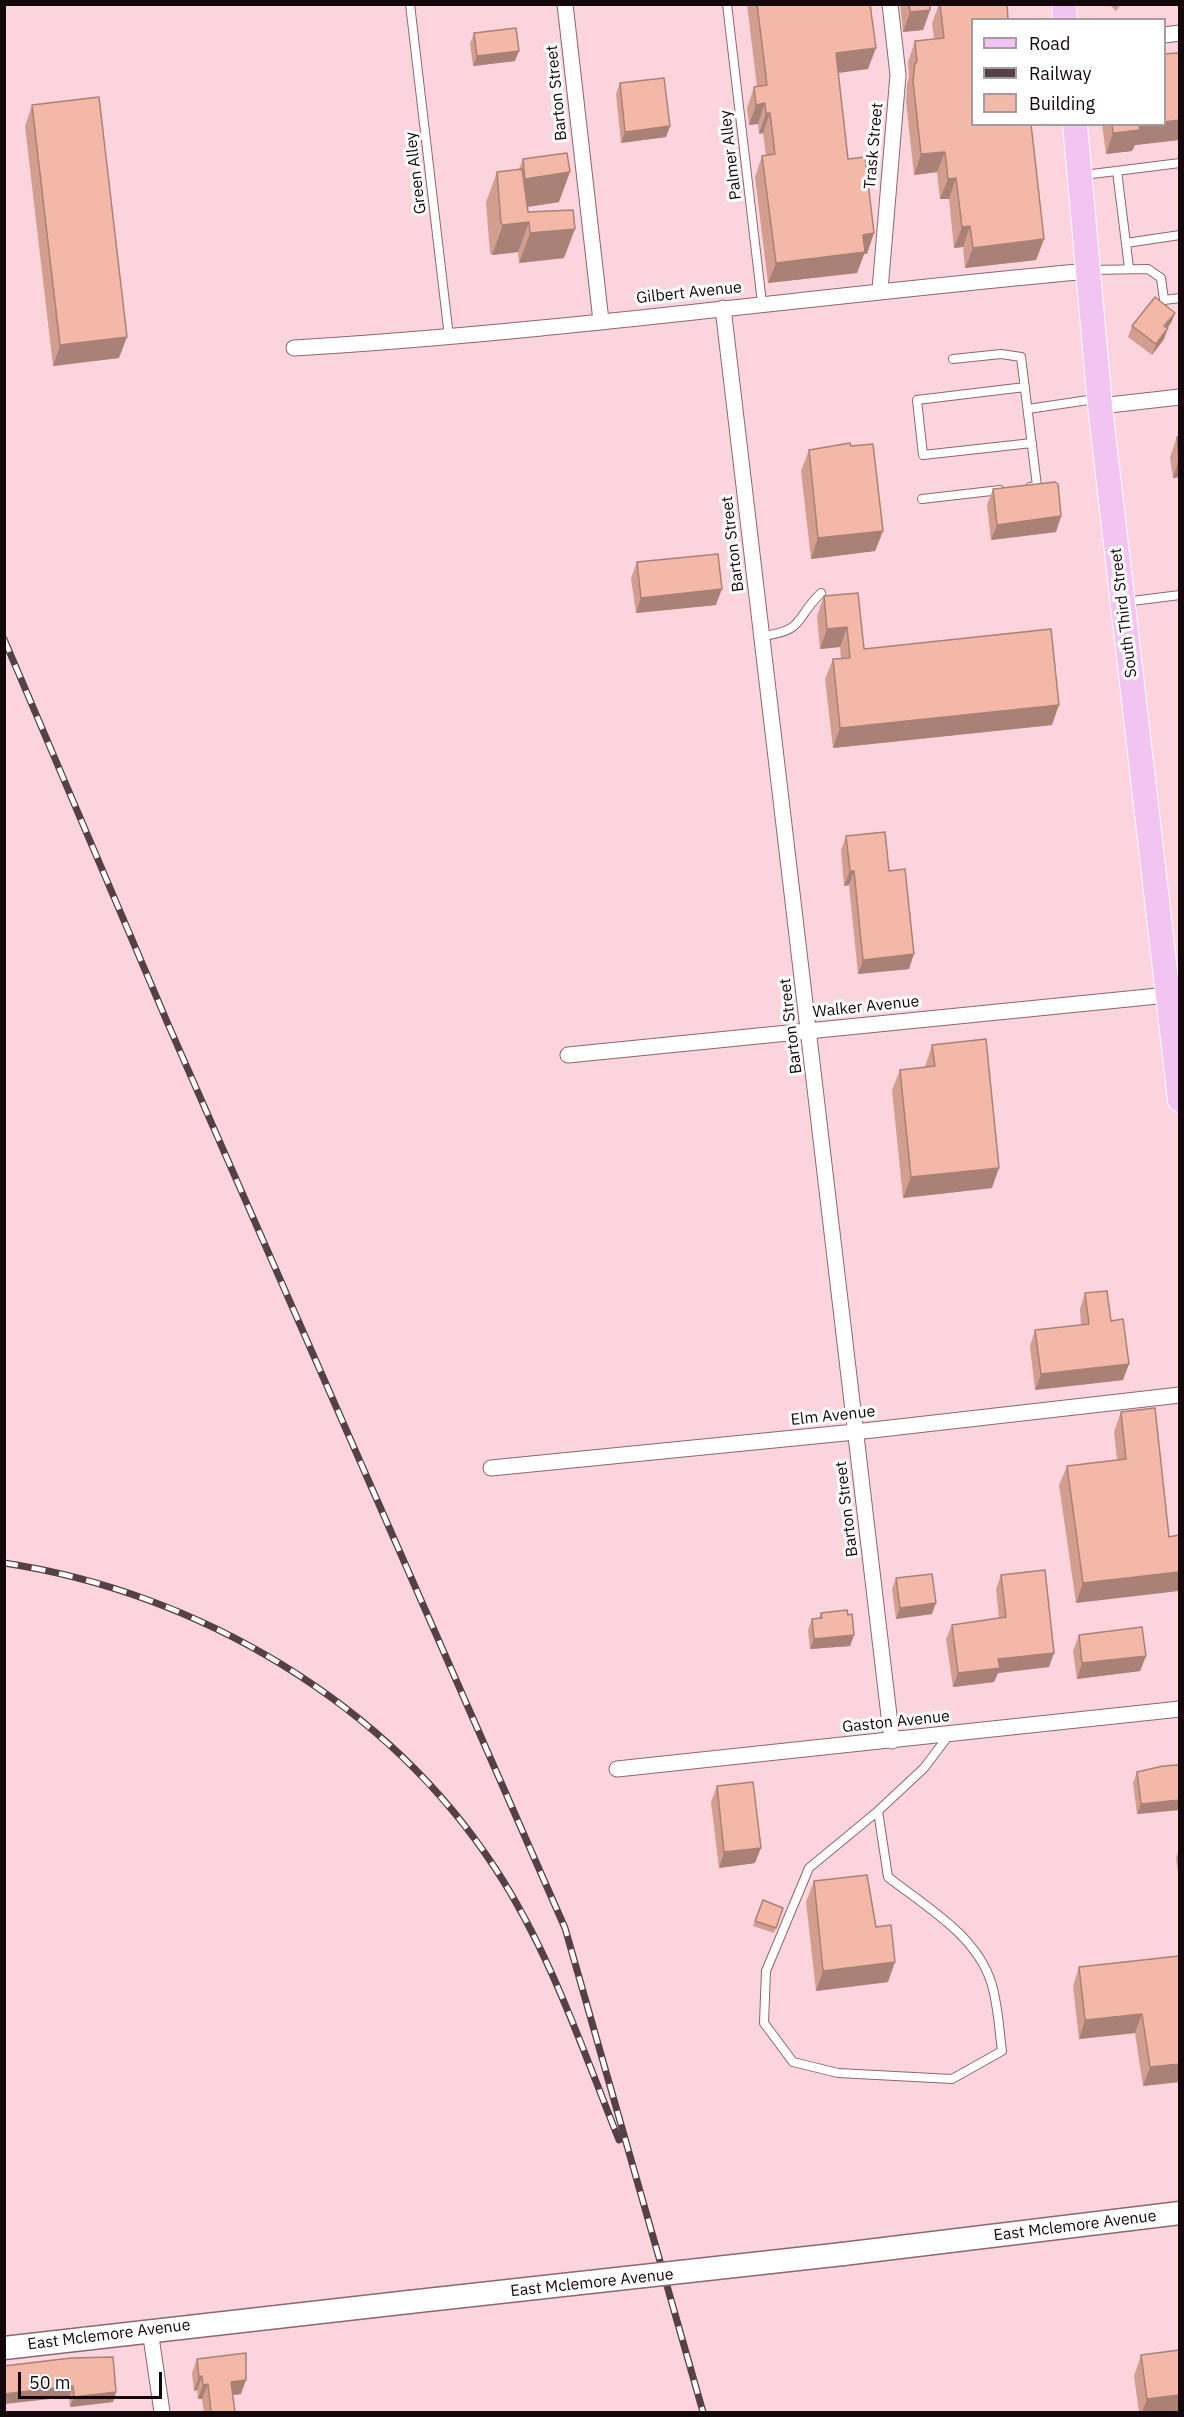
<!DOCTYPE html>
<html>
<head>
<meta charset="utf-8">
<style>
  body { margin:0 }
  #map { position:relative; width:1184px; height:2417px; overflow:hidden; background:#fcd4de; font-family:"IBM Plex Sans",sans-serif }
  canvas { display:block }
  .frame { position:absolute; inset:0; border:6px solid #13070b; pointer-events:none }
  .legend { position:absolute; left:971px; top:18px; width:195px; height:108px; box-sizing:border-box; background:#fff; border:2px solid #a19c9d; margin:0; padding:8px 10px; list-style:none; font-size:18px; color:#13070b }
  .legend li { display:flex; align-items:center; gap:12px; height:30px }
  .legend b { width:30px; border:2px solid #a19c9d }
  .scale { position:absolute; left:18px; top:2372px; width:144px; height:27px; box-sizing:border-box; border:3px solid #13070b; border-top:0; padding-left:8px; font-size:18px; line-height:21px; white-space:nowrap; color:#13070b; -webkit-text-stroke:4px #fff; paint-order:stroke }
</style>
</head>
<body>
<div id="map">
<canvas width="1184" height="2417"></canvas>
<div class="frame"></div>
<ul class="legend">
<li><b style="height:8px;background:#f1c4f2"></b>Road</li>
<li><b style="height:8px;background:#544046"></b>Railway</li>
<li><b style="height:16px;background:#f3b8a8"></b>Building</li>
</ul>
<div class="scale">50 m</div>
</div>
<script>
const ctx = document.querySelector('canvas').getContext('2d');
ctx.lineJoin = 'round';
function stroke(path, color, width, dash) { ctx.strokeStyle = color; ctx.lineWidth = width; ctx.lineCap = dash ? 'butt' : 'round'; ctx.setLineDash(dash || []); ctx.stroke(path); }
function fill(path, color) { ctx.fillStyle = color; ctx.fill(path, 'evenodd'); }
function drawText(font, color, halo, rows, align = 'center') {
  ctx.font = font + ' "IBM Plex Sans",sans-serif'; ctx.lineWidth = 6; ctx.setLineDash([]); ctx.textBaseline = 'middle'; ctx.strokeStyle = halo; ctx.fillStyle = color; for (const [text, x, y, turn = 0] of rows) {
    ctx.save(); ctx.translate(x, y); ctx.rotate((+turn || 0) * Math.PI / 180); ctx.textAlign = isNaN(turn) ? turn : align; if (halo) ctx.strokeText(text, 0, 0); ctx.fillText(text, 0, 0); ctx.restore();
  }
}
const service = new Path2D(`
  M410,4L449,337
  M727,4L762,303
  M1117,171L1129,268
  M1084,175L1180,163
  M1126,243L1180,235
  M1092,270L1148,269L1161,278L1164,300L1180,298
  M953,359L1001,354L1021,357L1037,486L1030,487
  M1025,387L917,400L923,455L1032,443
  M1028,409L1095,399
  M922,499L1000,490
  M1124,602L1180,595
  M763,636C806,630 794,619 821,593
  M878,1811L809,1868L766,1971L764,2023L793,2062L838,2073L952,2079L1002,2051C999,2029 998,2003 991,1982C976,1935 925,1906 888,1877L878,1811L924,1768L949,1735`);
const minor = new Path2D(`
  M565,4L601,321
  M1164,35L1180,33
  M880,290L898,75L890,4
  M723,308L892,1741
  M294,348C559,332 823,295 1088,271
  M1100,406L1180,397
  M568,1055L1168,995
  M491,1468L855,1432L1180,1395
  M617,1769L1180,1709
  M150,2330L162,2412`);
const secondary = new Path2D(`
  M843,2254L1180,2213
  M4,2348L409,2302`);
const primary = new Path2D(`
  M1064,4L1065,20
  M1075,124L1100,406L1180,1100`);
stroke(service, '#8a6771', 10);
stroke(minor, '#8a6771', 17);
stroke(secondary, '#8a6771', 25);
stroke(primary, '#fff', 26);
stroke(service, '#fff', 8);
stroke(minor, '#fff', 15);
stroke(secondary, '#fff', 22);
stroke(primary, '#f1c4f2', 24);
const rail = new Path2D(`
  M4,639L168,1024L565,1928L703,2412
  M4,1563C198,1592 387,1703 495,1868C550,1952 582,2048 619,2140`);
stroke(rail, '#544046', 7);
stroke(rail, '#fff', 4.5, [14]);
const secondaryBridge = new Path2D(`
  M409,2302L843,2254`);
stroke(secondaryBridge, '#8a6771', 25, []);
stroke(secondaryBridge, '#fff', 22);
fill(new Path2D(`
  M747,4H870L868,69L838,73L848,159L867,254H864L857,273L768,283L755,177L762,156L766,155L763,133L759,134L758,124L749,125L747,108L754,87H757Z
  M900,4H930V10L923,30L903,32Z
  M939,4H1007L972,20L1044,239L1036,260L965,268L963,247L954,248L949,199H940L937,172L914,175L906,101L907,83L909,77L908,62L915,41L934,39L932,23Z
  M1109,4H1121L1116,11Z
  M474,33L515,61L473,66L470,43Z
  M1179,53V140L1135,145L1132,151L1106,154L1102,124H1164Z
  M620,83L670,126L666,137L621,143L616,94Z
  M32,105L119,358L53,366L25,126Z
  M523,159L559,202L527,207L528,212L564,258L519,263L518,252L492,255L490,253L486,202L497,172L519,169Z
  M1175,313L1171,323L1167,328L1164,339L1152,355L1128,337L1132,326Z
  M1177,437H1179V477L1173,478L1170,457Z
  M851,446L883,531L875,551L811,559L801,471L809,450Z
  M993,489L1061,516L1056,532L991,540L987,505Z
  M637,562L716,605L636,613L631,578Z
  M824,596L864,649L1052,725L833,748L825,679L833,659H841L840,647L820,649L817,616Z
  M846,836L889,871L909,969L858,974L849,885L844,886L841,850Z
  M932,1045L992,1188L903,1198L892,1090L900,1070L925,1067Z
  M1085,1293L1111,1321L1123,1380L1035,1390L1030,1346L1035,1330L1081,1325L1080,1309Z
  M1121,1412L1169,1537L1076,1603L1059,1485L1067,1466L1117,1460L1114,1432Z
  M1001,1575L1049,1667L998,1673L994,1682L953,1687L946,1639L952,1625L999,1618L996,1589Z
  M896,1578L932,1614L896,1619L892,1589Z
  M821,1613L848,1615L854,1635L850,1646L810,1649L808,1630L812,1619L819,1618Z
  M1079,1635L1146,1656L1140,1671L1077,1679L1073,1651Z
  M1179,1765V1810L1137,1814L1133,1783L1137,1772Z
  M717,1786L755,1863L719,1868L711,1802Z
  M1179,1849V1879L1176,1858Z
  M814,1881L888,1982L816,1991L806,1902Z
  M763,1900L783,1908L774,1933L753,1926Z
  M1179,1956V2082L1143,2086L1135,2033L1079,2039L1073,1986L1079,1967Z
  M1141,2355L1179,2412H1139L1134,2376Z
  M197,2359L241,2394L233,2395L235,2412H204L202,2399H198L197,2390L194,2391L192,2373Z
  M4,2366L116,2392L113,2402L70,2407L69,2397Z`), '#d19e90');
fill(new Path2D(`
  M930,10L923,30L903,32L910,12Z
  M876,48L868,69L828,74L836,53Z
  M519,51L515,61L473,66L477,56Z
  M765,103L758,124L749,125L756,105Z
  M766,113H770L763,133L759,134Z
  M1179,120V140L1135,145L1132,151L1106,154L1113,133L1139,125L1164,124V122Z
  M670,126L666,137L621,143L625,132Z
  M945,152L937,172L914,175L921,154Z
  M570,172L559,202L514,209L525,179Z
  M956,178L949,199H940L948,179Z
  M529,222L518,252L492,255L503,225Z
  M970,226L963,247L954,248L962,227Z
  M575,229L564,258L519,263L530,233Z
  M874,233L867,254H864L857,273L768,283L776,263L863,235Z
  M1044,239L1036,260L965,268L973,248Z
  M1175,313L1171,323L1161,337L1164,326Z
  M1168,328L1164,339L1152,355L1156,344Z
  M127,337L119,358L53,366L60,345Z
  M1179,459V477L1173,478Z
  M1061,516L1056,532L991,540L997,525Z
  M883,531L875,551L811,559L818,538Z
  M722,589L716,605L636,613L641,598Z
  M847,627L840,647L820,649L827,629Z
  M1059,705L1052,725L833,748L840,728Z
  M850,871H854L849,885L844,886Z
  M914,954L909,969L858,974L863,960Z
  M999,1168L992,1188L903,1198L911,1177Z
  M1129,1364L1123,1380L1035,1390L1041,1374Z
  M1179,1572V1591L1076,1603L1083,1583Z
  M936,1603L932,1614L896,1619L900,1608Z
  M854,1635L850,1646L810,1649L814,1639Z
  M1054,1653L1049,1667L998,1673L994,1682L953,1687L958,1673L998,1659Z
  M1146,1656L1140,1671L1077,1679L1082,1663Z
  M1179,1800V1810L1137,1814L1141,1804Z
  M761,1848L755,1863L719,1868L724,1852Z
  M895,1962L888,1982L816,1991L823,1971Z
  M1142,2014L1135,2033L1079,2039L1085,2020Z
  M1179,2064V2082L1143,2086L1150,2067Z
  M202,2376L197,2390L194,2391L199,2377Z
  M246,2380L241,2394L226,2396L231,2382Z
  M208,2384L202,2399H198L203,2385Z
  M73,2386L69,2397L4,2404V2394Z
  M116,2392L113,2402L70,2407L74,2397Z
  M1179,2395V2412H1142L1147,2399Z`), '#aa8176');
const building = new Path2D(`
  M757,4H870L876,48L836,53L848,159L865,157L874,233L863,235L865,252L776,263L762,156L775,154L770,113H766L765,103L756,105L754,87L767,85Z
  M909,4H930V10L910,12Z
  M940,4H1007L1008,20H972V124H1031L1044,239L973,248L970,226L962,227L956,178L948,179L945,152L921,154L913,81L915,63L917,62L915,41L944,38Z
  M516,28L519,51L477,56L474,33Z
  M1179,53V120L1164,122V54Z
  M664,78L670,126L625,132L620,83Z
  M99,97L127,337L60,345L32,105Z
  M1112,124H1141L1139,125L1140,130L1113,133Z
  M567,153L570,172L525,179L523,159Z
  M522,169L528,212L573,210L575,229L530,233L529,222L503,225L501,223L497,172Z
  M1155,297L1175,313L1164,326L1168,328L1156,344L1132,326Z
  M1177,437H1179V459Z
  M850,443L851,446L873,444L883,531L818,538L809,450Z
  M1055,482L1058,484L1061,516L997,525L993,489Z
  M718,554L722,589L641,598L637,562Z
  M858,593L864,649L1051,629L1059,705L840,728L833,659L850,658L847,627L827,629L824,596Z
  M885,832L889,871L905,869L914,954L863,960L854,871H850L846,836Z
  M986,1039L999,1168L911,1177L900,1070L935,1066L932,1045Z
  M1107,1291L1111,1321L1123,1319L1129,1364L1041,1374L1035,1330L1089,1324L1085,1293Z
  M1155,1408L1169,1537L1179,1535V1572L1083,1583L1067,1466L1126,1459L1121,1412Z
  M1045,1570L1054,1653L998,1659L1000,1668L958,1673L952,1625L1006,1617L1001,1575Z
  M932,1574L936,1603L900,1608L896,1578Z
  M847,1610L848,1615L852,1614L854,1635L814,1639L812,1619L822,1618L821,1613Z
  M1142,1627L1146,1656L1082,1663L1079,1635Z
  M1179,1765V1800L1141,1804L1137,1772L1163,1766Z
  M753,1782L761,1848L724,1852L717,1786Z
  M867,1875L876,1927L891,1925L895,1962L823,1971L814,1881Z
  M763,1900L783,1908L776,1928L755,1921Z
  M1179,1956V2064L1150,2067L1142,2014L1085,2020L1079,1967Z
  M1179,2350V2395L1147,2399L1141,2355Z
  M246,2353V2380L231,2382L235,2412H211L208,2384L203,2385L202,2376L199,2377L197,2359Z
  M113,2357L116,2392L74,2397L73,2386L4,2394V2366L71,2358Z`);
fill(building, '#f3b8a8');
stroke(building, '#aa8176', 1.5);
drawText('16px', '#13070b', '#fff', [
  ["Barton Street",557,93,-96],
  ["Trask Street",874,146,-85],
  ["Palmer Alley",731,155,-97],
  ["Green Alley",416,173,-97],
  ["Gilbert Avenue",689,293,-6],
  ["Barton Street",733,544,-97],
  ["South Third Street",1124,613,-97],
  ["Walker Avenue",866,1007,-6],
  ["Barton Street",791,1026,-97],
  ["Elm Avenue",833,1416,-6],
  ["Barton Street",847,1509,-97],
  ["Gaston Avenue",896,1722,-6],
  ["East Mclemore Avenue",1075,2226,-7],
  ["East Mclemore Avenue",592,2283,-6],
  ["East Mclemore Avenue",109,2335,-7]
]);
</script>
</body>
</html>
